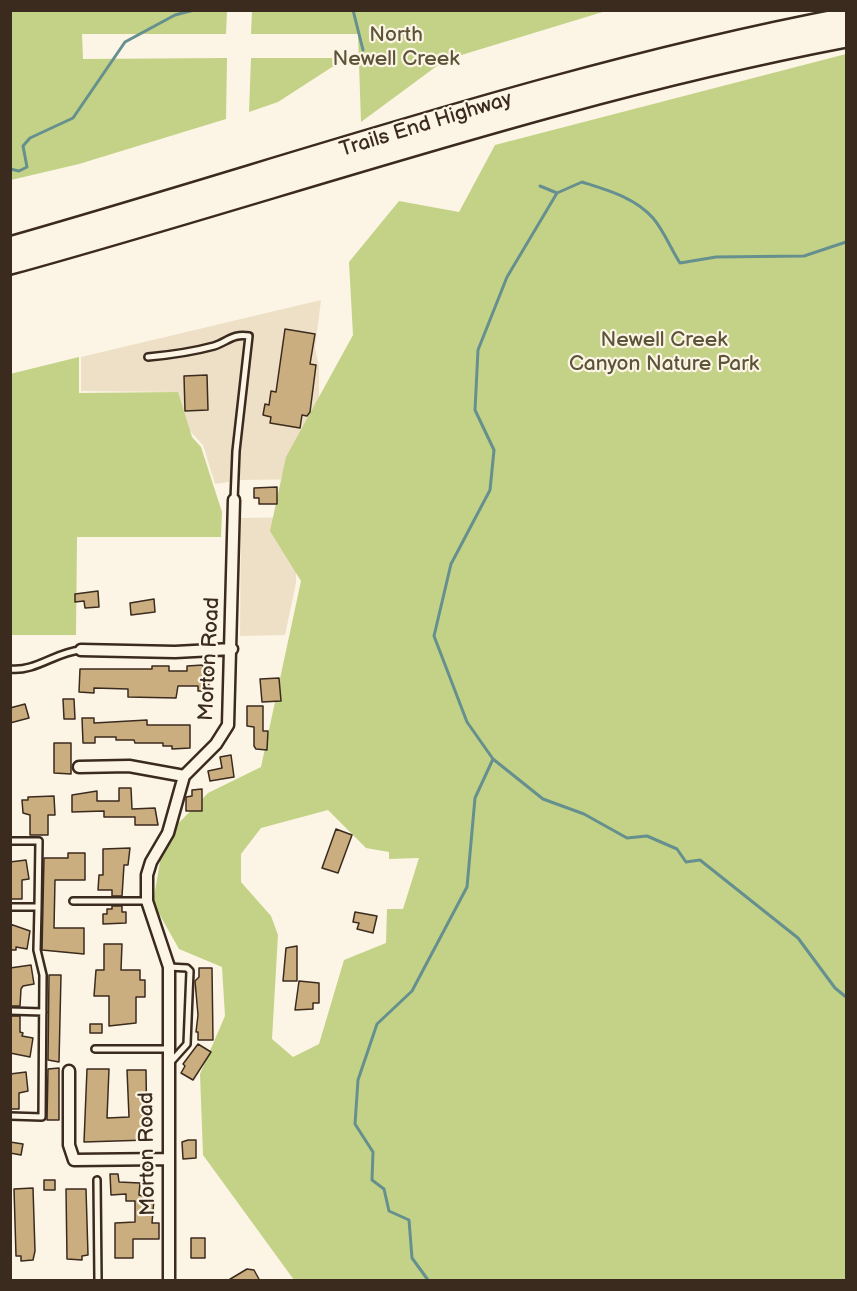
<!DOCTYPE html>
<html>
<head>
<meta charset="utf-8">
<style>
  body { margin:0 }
  #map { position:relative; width:857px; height:1291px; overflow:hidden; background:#fcf5e5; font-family:"Balsamiq Sans",sans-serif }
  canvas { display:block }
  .frame { position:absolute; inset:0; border:12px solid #3b2a1e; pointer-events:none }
</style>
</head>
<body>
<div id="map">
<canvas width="857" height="1291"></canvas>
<div class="frame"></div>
</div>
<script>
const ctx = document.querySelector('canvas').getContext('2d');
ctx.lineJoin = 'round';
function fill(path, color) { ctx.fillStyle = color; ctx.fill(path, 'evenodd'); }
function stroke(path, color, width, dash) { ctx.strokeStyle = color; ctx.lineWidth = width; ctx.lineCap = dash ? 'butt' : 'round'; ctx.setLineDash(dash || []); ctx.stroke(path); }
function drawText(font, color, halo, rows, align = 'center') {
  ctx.font = font + ' "Balsamiq Sans",sans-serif'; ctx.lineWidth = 4.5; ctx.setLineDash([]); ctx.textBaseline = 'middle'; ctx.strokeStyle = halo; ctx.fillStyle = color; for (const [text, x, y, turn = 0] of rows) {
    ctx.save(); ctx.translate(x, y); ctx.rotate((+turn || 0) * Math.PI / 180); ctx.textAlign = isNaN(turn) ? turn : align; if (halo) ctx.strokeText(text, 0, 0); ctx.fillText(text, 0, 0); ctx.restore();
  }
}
fill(new Path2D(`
  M321,300L315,348L319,366V479L242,480L215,484L203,445L188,429L173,392L81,391V357Z
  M297,517L296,583L285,635L240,636L241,518Z`), '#ede0c6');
fill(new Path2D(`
  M10,11H227L226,34H82L83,59L227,58L226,119L79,164L11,180Z
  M252,11V10L606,11L445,60L361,122L358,34H251Z
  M846,54V1280H294L203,1155L200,1074L225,1016L222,967L179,949L153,903L164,838L208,793L261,767L301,581L270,531L286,457L353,335L349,262L399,201L459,212L495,145ZM328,810L366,848L389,852V859L419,858L403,909H387L386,943L344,960L319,1044L293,1057L272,1039L278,935L271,916L241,882V854L261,828Z
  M251,58H346L278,102L249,112Z
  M79,357V393L178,392L192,437L201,447L222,512L221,537H77L76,635H11L10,374Z`), '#c3d286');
stroke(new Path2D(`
  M353,10L363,50
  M10,169L19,171L27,167L23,146L30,138L73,118L125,42L175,15L194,10
  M540,186L557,193L582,182C607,190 634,197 653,218C664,231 671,249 680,263L716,257L804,256L846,242
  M557,193L507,277L478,350L475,410L494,450L490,490L451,564L434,636L467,722L493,759L543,799L584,814L627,838L647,836L677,849L686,862L700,860L798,938L835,988L846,997
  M428,1280L412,1258L409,1220L389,1211L384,1189L372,1180L373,1152L355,1124L358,1080L377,1024L412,991L467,887L475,798L493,759`), '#66908f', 3);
const building = new Path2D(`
  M285,329L315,334L310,364L316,365L310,412L307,416L302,415L300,428L270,423L271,417L263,415L265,404L269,405L271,391L276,392Z
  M207,375L208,410L185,411L184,376Z
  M277,487V504H259V498H254V488Z
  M98,591L99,607L85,608L84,601L75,602V594Z
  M154,599L155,612L131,615L130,603Z
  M203,665V671H209V691H198V686H178L176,698L128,697V689L94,688V693L79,692L80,669H152V666H169V671H187V666Z
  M279,678L281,701L262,702L260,679Z
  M63,699H74L75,719H64Z
  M25,704L29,718L10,723V708Z
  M247,706H263V731H268L267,750L256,749L254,746V727L247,726Z
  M82,718H94V723L147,720V725H190V748L172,749V746H163V743H135L134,740H116V737H95V743H83Z
  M54,743H71V774L54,773Z
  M231,755L234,777L210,781L208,771L222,768L220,757Z
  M119,788H131L132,809L155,808L158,825H135V817H104V811L72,812V795L97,791V801H119Z
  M202,789V811H186V797L192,796V790Z
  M54,796L55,815H48V835H30V815L23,813L22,800H28V797Z
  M336,829L352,835L338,873L322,868Z
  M130,848L128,865H124L122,896H112V890H98L99,875H103V849Z
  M68,853H85V880H55L54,928H84V954L42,950L44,858H68Z
  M26,860L29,879L22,880V899H10V862Z
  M112,906H122V912H126V923L103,924V914H107V909H112Z
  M355,912L377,916L373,933L357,929L359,923L353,922Z
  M10,924L30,931L27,949L16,947V950H10Z
  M104,944H122L121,970H140V980H145V997H136V1023L109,1026V996H94L96,970H104Z
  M297,946V981H283L286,948Z
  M31,965L34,984L23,986L21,989L20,1006H10V968Z
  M199,968H212L213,1040H198V1032H196L198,1015L195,981L199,977Z
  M49,975H61L59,1062L48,1060Z
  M299,981L319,983V1003H313V1009L295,1010Z
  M10,1016H20V1032L23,1033L22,1036L33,1038L30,1057L10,1053Z
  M90,1024H102V1033H90Z
  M198,1044L211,1052L193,1080L181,1073L185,1066L183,1064Z
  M59,1068V1120H47L48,1069Z
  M87,1069H109L107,1118L129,1117L127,1070H146L147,1140L84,1142Z
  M26,1072L28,1091L19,1093V1109H10V1074Z
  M188,1140H196V1158L183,1159L182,1142Z
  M10,1142L23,1144L21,1155L10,1153Z
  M110,1174H118L119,1182L140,1183L139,1195L154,1199L152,1223H159V1239H133V1258H115V1223L135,1222V1201H126V1194L111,1195Z
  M44,1180H55V1190H44Z
  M33,1188L35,1251L33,1260L21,1261V1256H16L14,1189Z
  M66,1189H86L88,1255L82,1256V1260L67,1259Z
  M191,1238H205V1258H191Z
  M247,1269L254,1270L260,1281H227Z`);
fill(building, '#caae7f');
stroke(building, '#3b2a1e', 1.5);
const lane = new Path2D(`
  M148,357C170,355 192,352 214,346C227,342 233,333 249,336L236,451L234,500
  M10,669C35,672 56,652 80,650
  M10,841H39L38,907
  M73,901H147
  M10,907H38L37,950L43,975L42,1117L10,1116
  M169,967L187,968L190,971L187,1044L170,1063
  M10,1011L43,1012
  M95,1049H167
  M97,1180L98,1280`);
const street = new Path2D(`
  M81,650L175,652L232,649
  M79,767L129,766L184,776
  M69,1071V1145L74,1160L167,1159
  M169,1280V967L147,901V875L151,862L168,833L184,776L216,744L228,725L234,500`);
const highway = new Path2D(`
  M10,248C288,169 562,73 846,19
  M10,263C289,186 562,90 846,36`);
stroke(lane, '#3b2a1e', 10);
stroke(street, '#3b2a1e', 15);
stroke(highway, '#3b2a1e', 26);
stroke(lane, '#fcf5e5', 5);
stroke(street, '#fcf5e5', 10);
stroke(highway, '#fcf5e5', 21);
drawText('21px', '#5d5438', '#fcf5e5', [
  ["North",396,36],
  ["Newell Creek",396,60],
  ["Newell Creek",664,341],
  ["Canyon Nature Park",664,365]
]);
drawText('21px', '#3b2a1e', '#fcf5e5', [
  ["Trails End Highway",426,125,-17],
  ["Morton Road",210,659,-87],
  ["Morton Road",148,1154,-91]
]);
</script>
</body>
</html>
